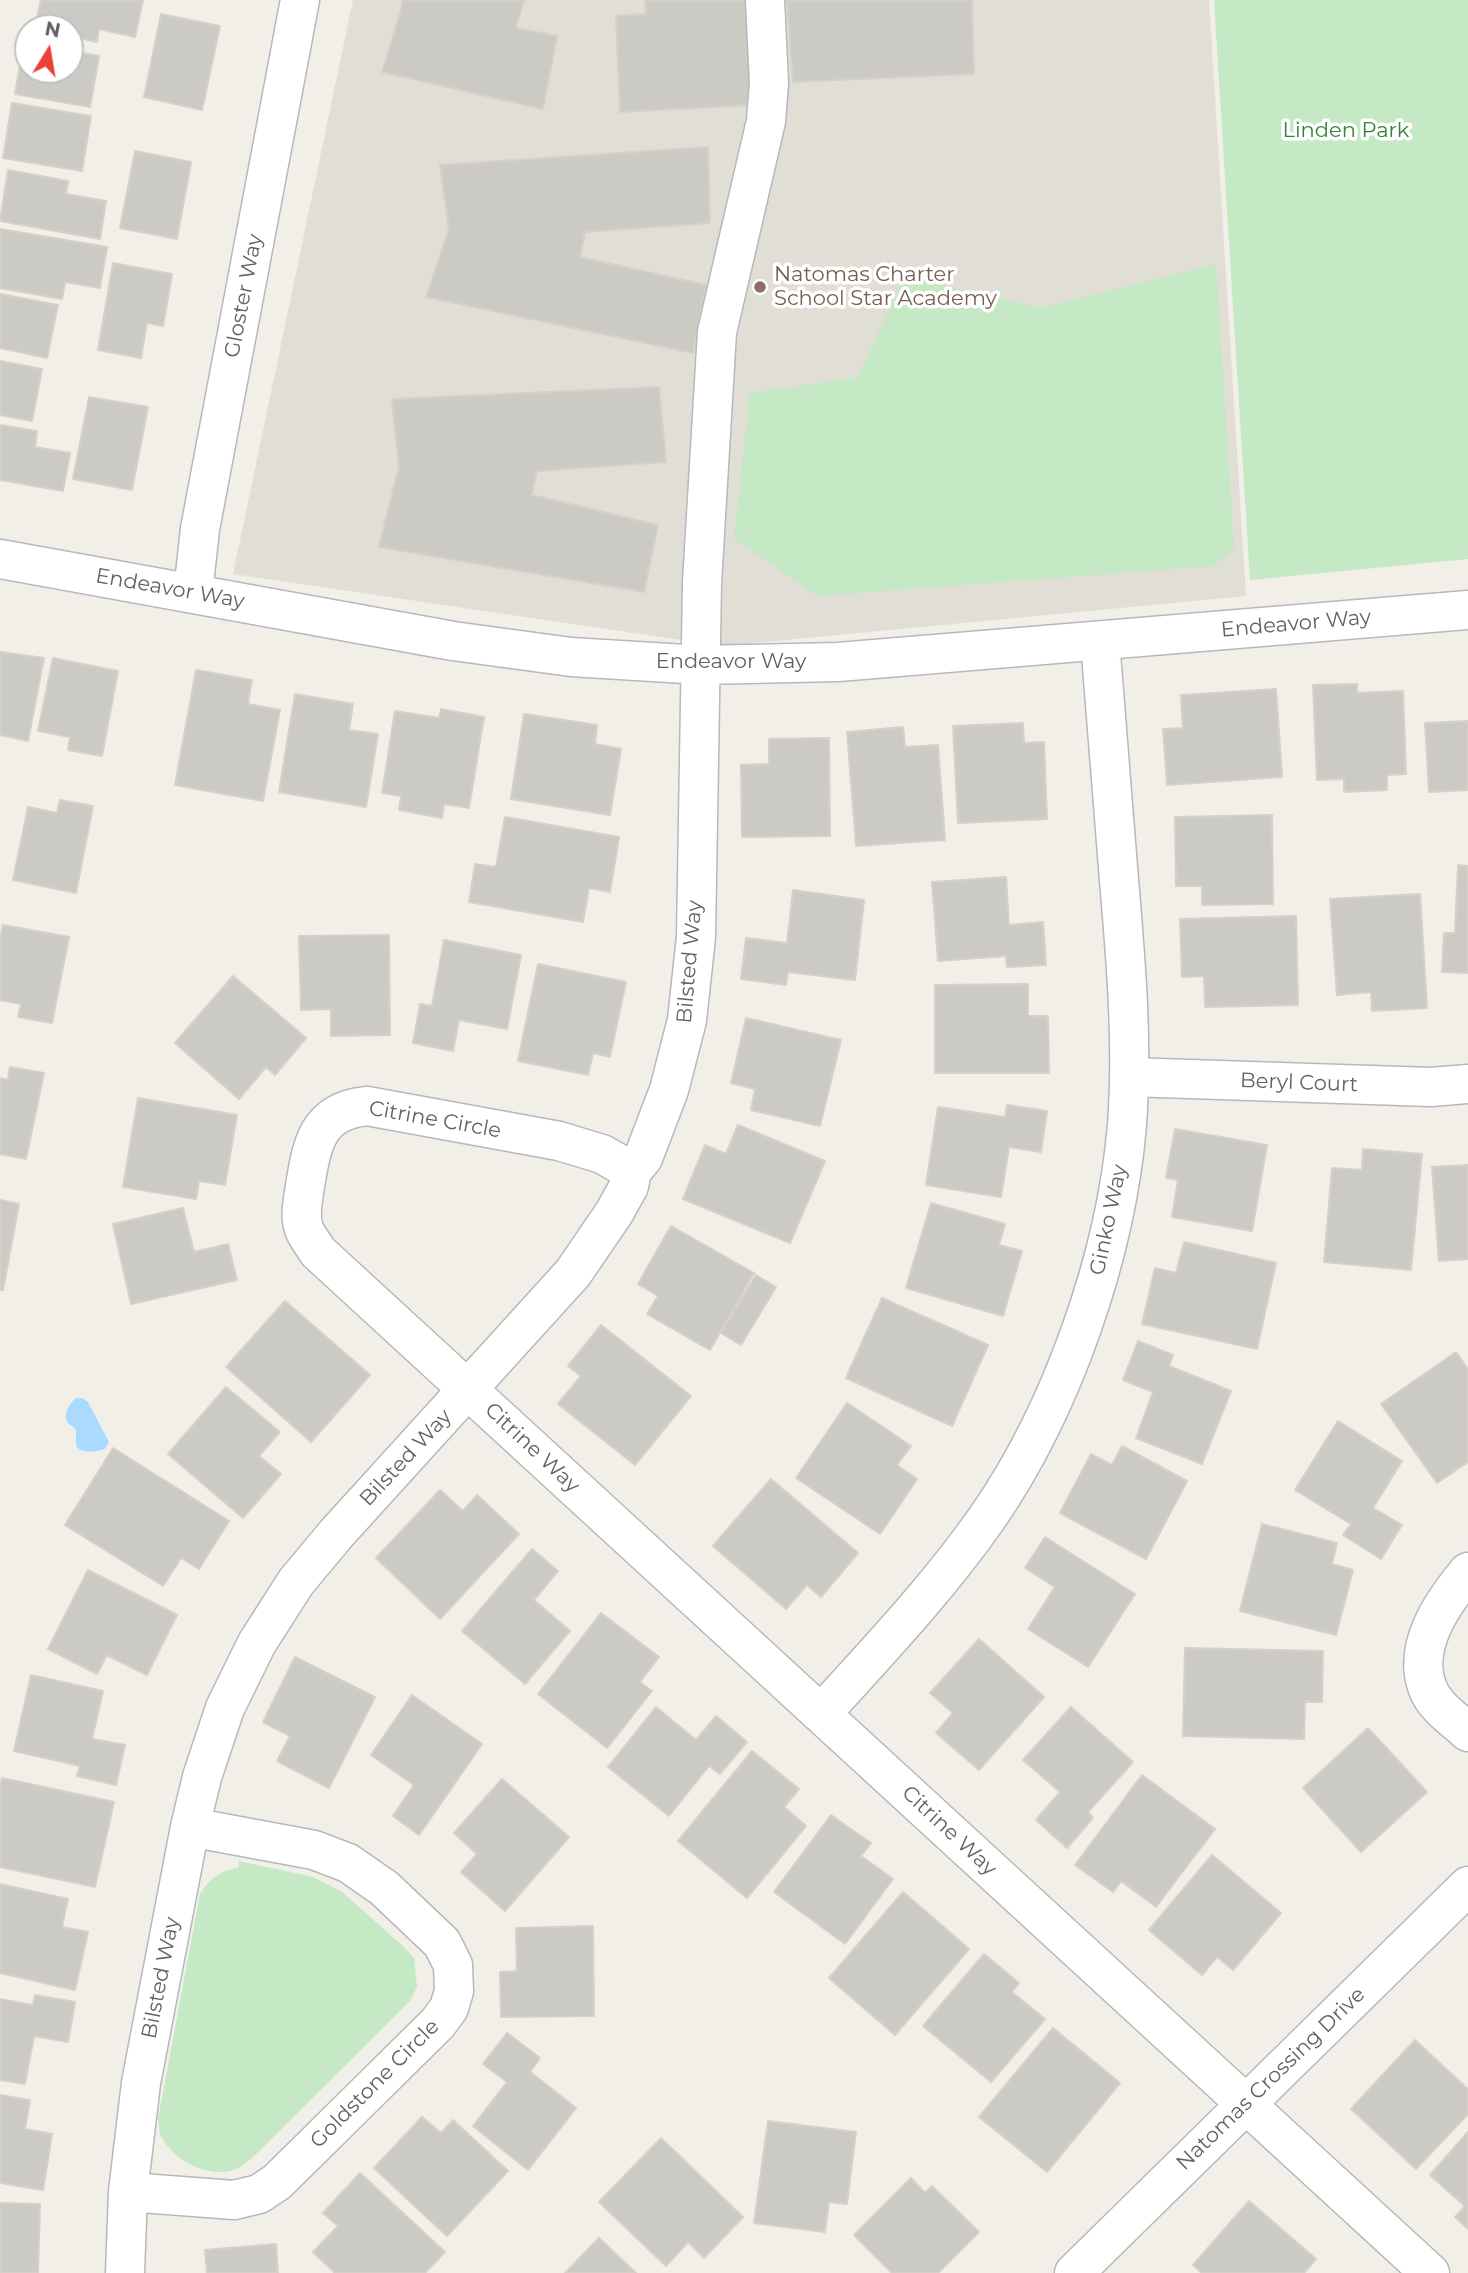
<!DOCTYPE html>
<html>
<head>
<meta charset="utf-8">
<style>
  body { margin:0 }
  #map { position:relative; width:1468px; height:2273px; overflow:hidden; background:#f1efe8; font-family:Montserrat,sans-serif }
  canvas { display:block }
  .north { position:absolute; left:14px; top:14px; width:70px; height:70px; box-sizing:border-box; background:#fff; border:2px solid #bfc1c3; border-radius:50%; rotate:11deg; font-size:19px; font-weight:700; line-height:28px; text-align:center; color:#5f6368 }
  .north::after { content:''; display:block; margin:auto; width:24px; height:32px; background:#ea4335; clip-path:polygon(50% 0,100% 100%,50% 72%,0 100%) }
</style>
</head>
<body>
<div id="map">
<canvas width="1468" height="2273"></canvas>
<div class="north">N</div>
</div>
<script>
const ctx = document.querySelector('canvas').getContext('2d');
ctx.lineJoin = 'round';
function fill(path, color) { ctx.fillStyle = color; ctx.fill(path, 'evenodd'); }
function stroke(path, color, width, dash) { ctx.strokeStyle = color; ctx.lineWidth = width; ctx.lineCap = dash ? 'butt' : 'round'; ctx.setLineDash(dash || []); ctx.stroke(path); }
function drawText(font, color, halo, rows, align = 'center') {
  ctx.font = font + ' Montserrat,sans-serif'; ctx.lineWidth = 7; ctx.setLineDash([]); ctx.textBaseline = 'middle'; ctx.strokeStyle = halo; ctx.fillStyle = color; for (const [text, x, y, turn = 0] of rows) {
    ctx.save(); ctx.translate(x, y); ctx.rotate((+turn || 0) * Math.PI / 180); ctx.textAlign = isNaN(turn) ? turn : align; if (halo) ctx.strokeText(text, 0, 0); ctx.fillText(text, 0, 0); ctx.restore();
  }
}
fill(new Path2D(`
  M353,0H1209L1246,596L722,646L233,574Z`), '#e1ded6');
fill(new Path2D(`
  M1214,0H1468V559L1250,580Z
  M1216,264L1234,549L1214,566L817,596L734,538L750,393L857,378L905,276L1041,308Z
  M239,1861L313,1877L341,1891L404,1947L414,1958L417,1987L410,2001L252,2158C247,2162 240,2168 233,2170C206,2178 173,2160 161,2136C159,2131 159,2124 158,2119L200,1894C209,1879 220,1870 238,1868Z`), '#c5e8c5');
fill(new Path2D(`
  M76,1398H82L88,1402L109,1442L105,1449C96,1452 82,1454 76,1446V1430C74,1427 71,1426 68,1423C62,1414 70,1403 76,1398Z`), '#aadaff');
const building = new Path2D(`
  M41,0H143L135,37L99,29L97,42L70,36V28H35Z
  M402,0H524L516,28L557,36L543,109L382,72L402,6Z
  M645,0H748L753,105L620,112L616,16L646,14Z
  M787,0H972L974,74L793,82Z
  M161,14L220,26L202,110L144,97Z
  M24,43H28V70H70V51L99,56L90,107L15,94Z
  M12,103L91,116L82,171L3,158Z
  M708,147L710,223L585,232L580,257L706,285L693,353L426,297L449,229L440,165Z
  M135,151L191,162L177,239L120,228Z
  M8,170L68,181L66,194L106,201L100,239L0,221Z
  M0,229L107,247L100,288L65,282L62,299L0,288Z
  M113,263L172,274L163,326L147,323L141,358L98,350Z
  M0,294L58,305L47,358L0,348Z
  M0,361L42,369L32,421L0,415Z
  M659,387L666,462L537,471L532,495L658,525L644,592L379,547L399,467L392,399Z
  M89,397L148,407L132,490L73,479Z
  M0,425L37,431L35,447L70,453L63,491L0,480Z
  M0,652L44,658L28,741L0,735Z
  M53,658L118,671L102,756L68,750L70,737L38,731Z
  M196,670L252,680L248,704L280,710L263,801L175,785Z
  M1357,684V693L1403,691L1406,774L1387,775V790L1344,792V779L1317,780L1313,685Z
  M1276,689L1282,777L1167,785L1163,729L1183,728L1181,695Z
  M295,694L353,704L349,730L378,734L366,807L279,792Z
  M441,709L484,717L469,808L444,804L442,818L399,810L401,796L382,793L395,711L439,718Z
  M524,714L597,725L595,744L621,749L610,815L511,799Z
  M1468,721V790L1429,792L1425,723Z
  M1023,723L1024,743L1044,742L1047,819L958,823L953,726Z
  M903,727L905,747L938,745L945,840L856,846L847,732Z
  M829,738L830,836L742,837L741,765L769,764V739Z
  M60,800L93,806L76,893L13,880L28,807L57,813Z
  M1272,815L1273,904L1202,905V886H1176L1175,817Z
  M505,817L619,837L610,892L589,888L583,922L469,902L475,864L496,867Z
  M1458,865L1468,866V973L1442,972L1444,933H1455Z
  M1006,877L1009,925L1043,922L1046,965L1007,967L1006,956L938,961L932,882Z
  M793,890L864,900L855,980L788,972L786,985L741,979L746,938L787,943Z
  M1420,894L1427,1008L1372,1011L1371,992L1337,995L1330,899Z
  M1296,916L1298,1005L1205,1007L1204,976L1182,977L1180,919Z
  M3,925L69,937L52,1023L18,1017L21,1004L0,1000V939Z
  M389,935L390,1035L331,1036V1009L301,1010L299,936Z
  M444,940L521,955L507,1029L459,1020L453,1051L413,1043L420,1004L432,1006Z
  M538,964L626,982L610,1057L593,1053L588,1075L518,1061Z
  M233,976L306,1038L275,1075L266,1067L239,1099L175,1043Z
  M1028,984V1016H1048L1049,1073H935V985Z
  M746,1018L841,1040L820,1126L751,1110L755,1089L731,1083Z
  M10,1067L44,1073L26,1159L0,1154V1078L8,1080Z
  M138,1098L237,1115L225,1185L199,1181L196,1199L123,1187Z
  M1007,1105L1047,1111L1041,1152L1009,1147L1001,1197L926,1185L938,1107L1005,1117Z
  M738,1125L825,1161L790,1243L683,1199L705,1145L726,1154Z
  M1175,1129L1267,1145L1252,1231L1172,1217L1178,1180L1166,1178Z
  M1363,1149L1422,1154L1411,1270L1324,1262L1332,1168L1362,1170Z
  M1468,1165V1259L1439,1261L1432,1167Z
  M0,1200L19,1204L3,1290H0Z
  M931,1203L1005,1224L999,1245L1022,1251L1003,1316L906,1288Z
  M183,1208L194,1252L228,1244L237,1280L131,1304L113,1224Z
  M671,1226L754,1273L710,1350L647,1314L658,1296L638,1284Z
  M1184,1242L1276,1263L1257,1349L1142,1324L1155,1268L1176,1273Z
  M756,1275L776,1287L741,1345L721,1333Z
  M882,1298L988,1345L952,1426L846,1378Z
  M285,1301L370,1375L311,1442L226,1367Z
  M601,1325L691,1396L635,1465L558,1404L581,1376L568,1366Z
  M1138,1341L1173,1355L1169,1366L1231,1391L1202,1464L1136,1438L1153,1392L1123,1380Z
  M1456,1352L1468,1369V1462L1437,1483L1381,1404Z
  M226,1387L280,1432L259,1456L281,1474L243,1518L168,1454Z
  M847,1403L911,1446L897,1465L917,1479L880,1534L796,1478Z
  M1338,1421L1402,1461L1373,1508L1402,1525L1381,1559L1343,1535L1351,1524L1295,1490Z
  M1122,1446L1187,1481L1146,1559L1060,1513L1091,1454L1112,1465Z
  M113,1448L229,1521L199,1569L181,1558L163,1586L65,1525Z
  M771,1479L858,1553L821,1597L807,1585L786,1609L713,1546Z
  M440,1490L463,1511L477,1495L519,1534L440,1619L376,1558Z
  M1262,1524L1337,1543L1332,1564L1353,1570L1336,1635L1240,1611Z
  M1045,1537L1135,1594L1088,1667L1028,1629L1055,1587L1025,1568Z
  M532,1549L558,1571L534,1600L570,1631L525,1684L462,1631Z
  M88,1570L177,1615L147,1675L107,1655L97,1674L48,1649Z
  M601,1613L659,1657L640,1682L652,1691L607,1748L538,1694Z
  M979,1639L1044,1697L979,1770L936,1733L953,1713L930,1693Z
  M1185,1648L1323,1651L1322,1702H1305L1304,1739L1183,1736Z
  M295,1657L375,1697L329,1788L277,1761L290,1736L263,1722Z
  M31,1675L103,1691L92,1739L125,1745L116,1785L77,1776L80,1766L14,1751Z
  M412,1695L482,1744L419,1835L393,1816L414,1785L371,1755Z
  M656,1707L696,1740L716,1716L747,1742L720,1774L709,1766L669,1816L608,1767Z
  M1071,1707L1133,1762L1088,1812L1093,1818L1067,1848L1036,1820L1060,1792L1023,1760Z
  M1368,1728L1427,1792L1361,1852L1303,1788Z
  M752,1751L799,1789L784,1807L806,1826L747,1898L678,1841Z
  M1142,1775L1215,1829L1156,1907L1121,1881L1113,1892L1075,1865Z
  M2,1778L114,1802L95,1887L0,1867V1788Z
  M502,1779L569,1837L505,1911L461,1872L477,1854L454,1833Z
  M831,1815L871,1843L861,1856L893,1879L845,1944L774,1892Z
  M1212,1855L1281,1913L1233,1970L1217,1957L1202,1975L1149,1930Z
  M0,1884L68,1899L62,1927L88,1932L75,1990L0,1973Z
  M903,1892L969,1949L895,2035L829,1978Z
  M593,1926L594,2016L501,2017L500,1972L517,1971L516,1928Z
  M984,1954L1019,1983L1012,1992L1045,2019L991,2082L923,2026Z
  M35,1995L75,2002L68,2042L34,2036L25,2084L0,2080V1999L33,2005Z
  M1053,2028L1120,2083L1047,2172L979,2117Z
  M507,2033L540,2058L530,2072L576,2108L528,2170L473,2126L507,2082L483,2064Z
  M1415,2040L1468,2089V2114L1416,2169L1351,2109Z
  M0,2095L30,2100L25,2129L52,2134L43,2190L0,2183Z
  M422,2117L441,2133L453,2120L508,2171L447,2236L374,2168Z
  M768,2121L856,2132L847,2204L829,2202L825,2232L754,2223Z
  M1468,2132V2229L1455,2217L1465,2206L1430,2175Z
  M661,2138L743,2217L704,2258L688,2242L666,2266L599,2202Z
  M360,2173L445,2252L425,2273H335L313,2252L338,2226L323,2213Z
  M911,2178L925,2193L932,2186L979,2232L938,2273H892L854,2235Z
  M1249,2201L1316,2259L1304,2273H1202L1193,2265Z
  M0,2203L40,2204L38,2273H0Z
  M599,2238L636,2273H565Z
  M276,2244L278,2273H207L205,2250Z`);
fill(building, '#cccac5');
stroke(building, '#d6d1c6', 2);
const minor = new Path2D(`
  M0,559L453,641L571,657L702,665L838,662L1468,610
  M193,593L200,529L300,0
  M1129,1077L1431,1087L1468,1084
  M632,1171L602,1154L559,1141L367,1106C317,1111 312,1144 305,1186C303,1201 299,1215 304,1229C307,1237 314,1245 318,1252L1430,2273
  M1468,1572C1443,1602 1411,1647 1428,1689C1435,1707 1454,1719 1468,1732
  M821,1714C879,1650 938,1588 987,1518C1062,1410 1116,1256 1127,1125C1133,1043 1126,962 1119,880C1113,800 1106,721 1100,641
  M128,2192L234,2200L259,2194L277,2182L438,2023L449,2008L454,1991L453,1965L442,1943L384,1888L348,1863L314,1850L190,1827
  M125,2273L128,2192L141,2083L190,1827L202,1777L225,1708L257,1643L296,1582L336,1534L573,1273L614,1213L629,1186L632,1171L643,1158L669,1090L687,1020L696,937L702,583L717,332L766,121L769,83L765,0
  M1074,2273L1468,1886`);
stroke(minor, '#b5b8bc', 41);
stroke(minor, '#fff', 38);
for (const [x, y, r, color] of [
  [760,287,7,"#8d6e63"]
]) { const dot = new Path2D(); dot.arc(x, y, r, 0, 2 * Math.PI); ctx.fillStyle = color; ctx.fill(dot); stroke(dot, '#fff', 2.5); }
drawText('21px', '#348238', '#fff', [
  ["Linden Park",1346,131]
]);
drawText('21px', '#785e54', '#fff', [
  ["Natomas Charter",774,275],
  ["School Star Academy",774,299]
], 'left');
drawText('21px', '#5f6368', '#fff', [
  ["Gloster Way",244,296,-79],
  ["Endeavor Way",170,589,10],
  ["Endeavor Way",1296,624,-5],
  ["Endeavor Way",731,662],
  ["Bilsted Way",690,962,-85],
  ["Beryl Court",1299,1083,2],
  ["Citrine Circle",435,1120,10],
  ["Ginko Way",1109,1220,-78],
  ["Citrine Way",532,1448,43],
  ["Bilsted Way",406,1458,-47],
  ["Citrine Way",949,1831,43],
  ["Bilsted Way",161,1978,-79],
  ["Natomas Crossing Drive",1271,2079,-44],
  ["Goldstone Circle",375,2084,-45]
]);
</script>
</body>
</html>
